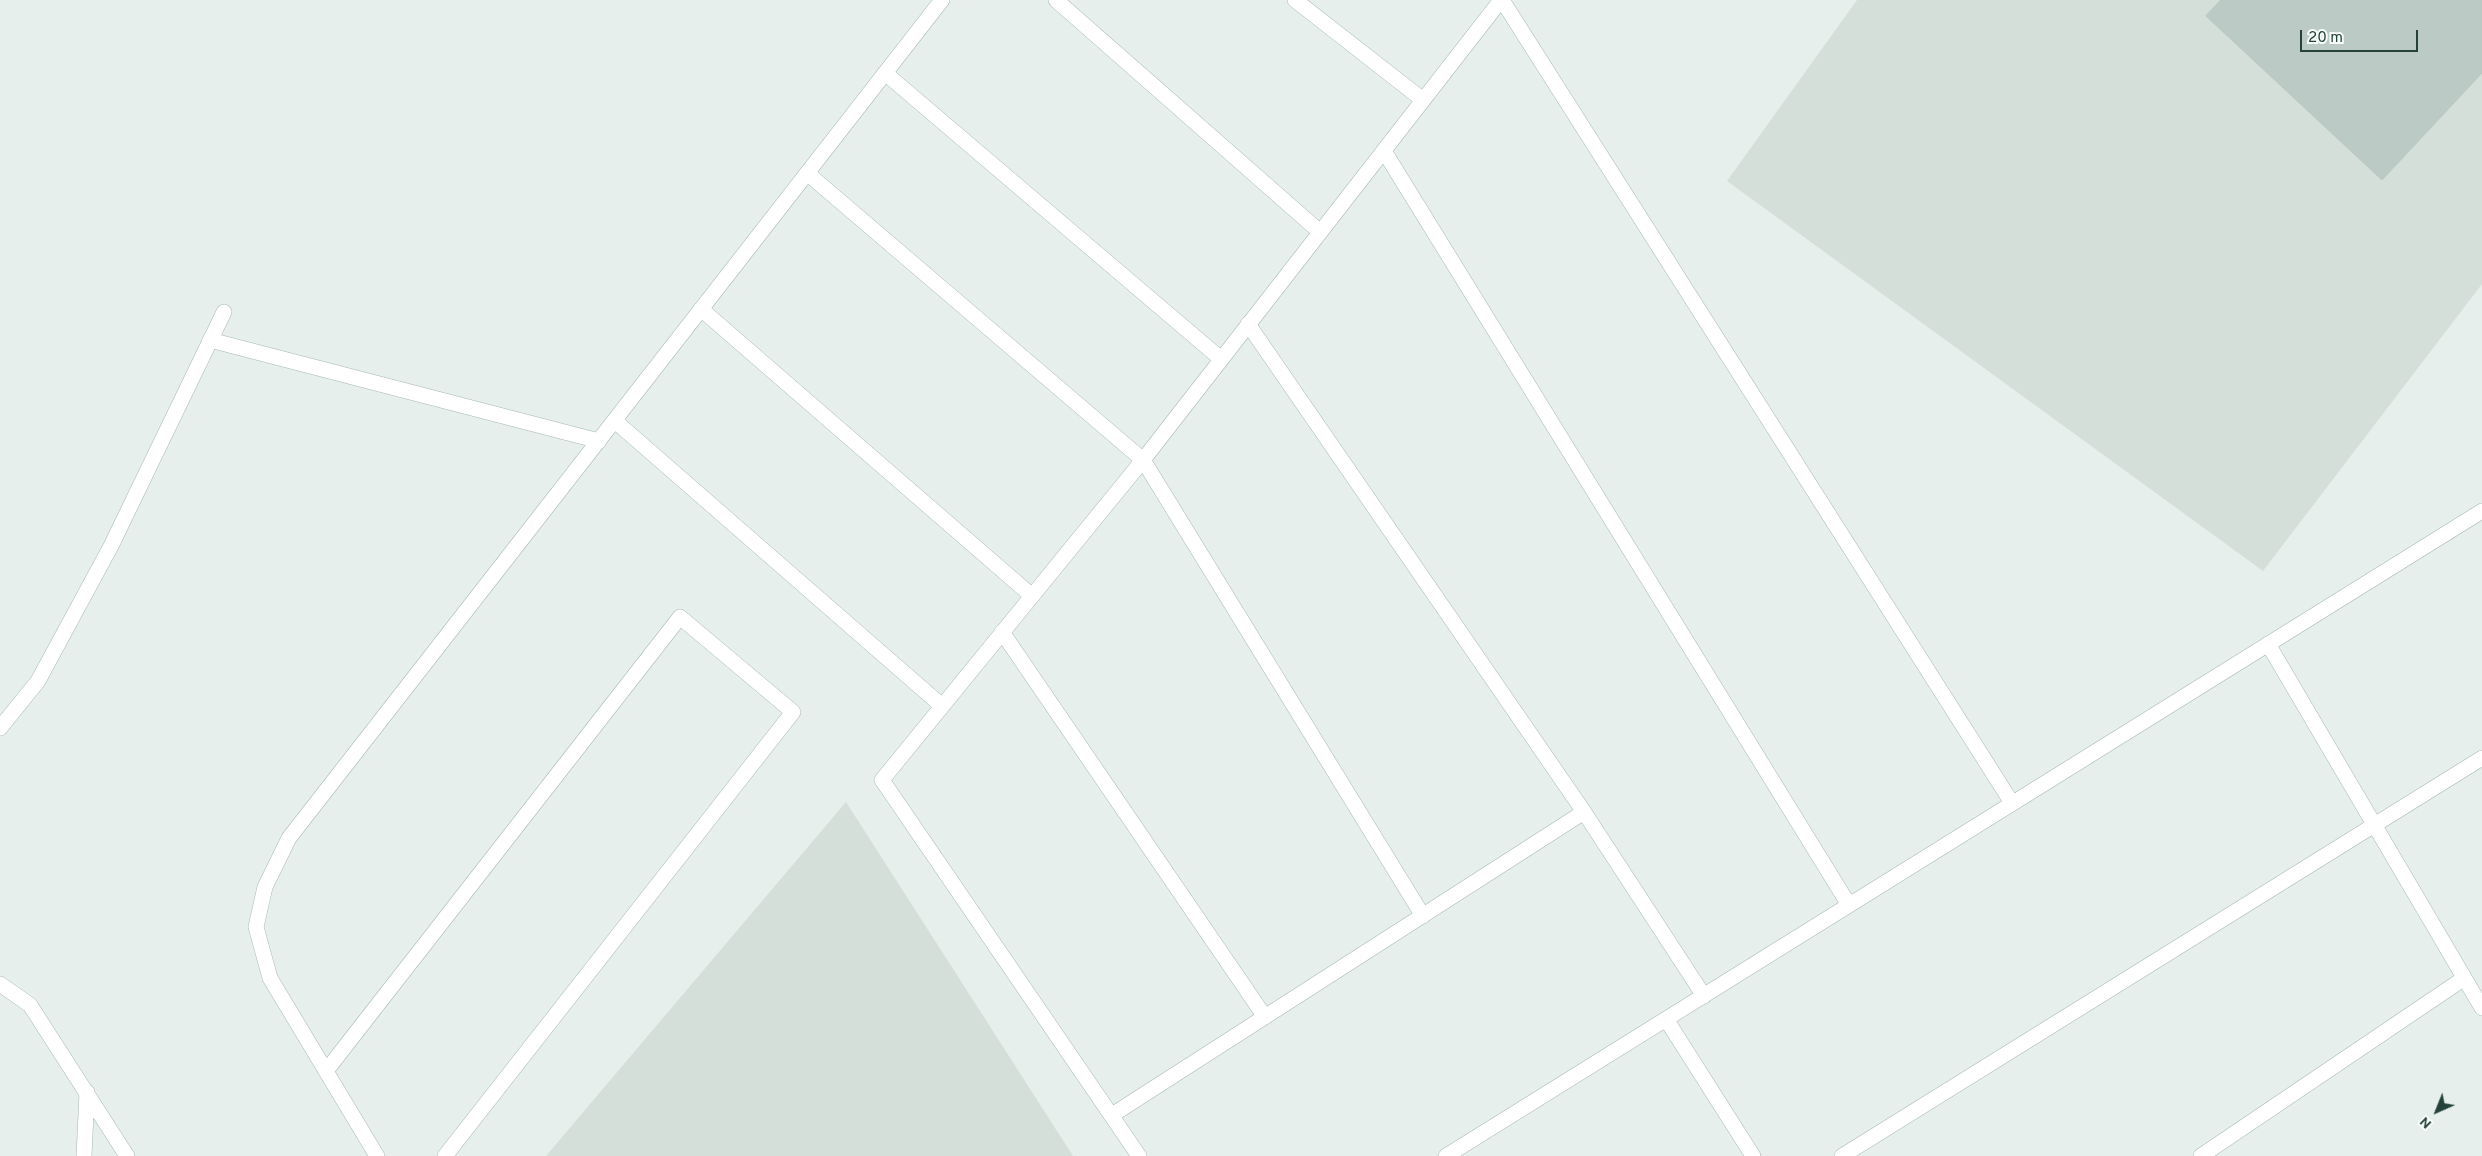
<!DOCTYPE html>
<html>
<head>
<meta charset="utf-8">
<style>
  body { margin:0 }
  #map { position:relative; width:2482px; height:1156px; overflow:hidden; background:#e6efeb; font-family:Overpass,sans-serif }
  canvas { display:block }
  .north { position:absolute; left:2412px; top:1086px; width:50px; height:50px; -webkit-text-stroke:4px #f7fbf9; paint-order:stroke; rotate:224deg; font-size:14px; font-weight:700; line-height:20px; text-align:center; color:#24423a }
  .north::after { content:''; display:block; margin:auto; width:18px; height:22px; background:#24423a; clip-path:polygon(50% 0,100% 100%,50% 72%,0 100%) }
  .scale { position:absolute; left:2300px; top:30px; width:118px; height:22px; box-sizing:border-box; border:2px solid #24423a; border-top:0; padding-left:6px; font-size:15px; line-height:18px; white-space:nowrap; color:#24423a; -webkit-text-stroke:4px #f7fbf9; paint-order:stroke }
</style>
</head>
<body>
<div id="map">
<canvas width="2482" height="1156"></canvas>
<div class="north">N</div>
<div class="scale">20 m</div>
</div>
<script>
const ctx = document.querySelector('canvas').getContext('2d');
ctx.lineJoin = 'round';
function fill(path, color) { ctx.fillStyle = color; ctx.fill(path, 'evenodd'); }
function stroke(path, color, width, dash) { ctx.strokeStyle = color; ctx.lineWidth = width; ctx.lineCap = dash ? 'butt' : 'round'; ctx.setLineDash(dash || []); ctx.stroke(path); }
fill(new Path2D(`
  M1857,0H2482V284L2263,571L1727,181Z
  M846,802L1073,1156H546Z`), '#d4dfda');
const building = new Path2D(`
  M2221,0H2482V73L2382,180L2206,16Z`);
fill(building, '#bbcac4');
stroke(building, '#b8c9c2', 1);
const service = new Path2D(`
  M1056,0L1320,232
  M1295,0L1423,100
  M885,73L1221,359
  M807,173L1143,460
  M701,309L1032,596
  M210,340L599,441
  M615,421L942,706
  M326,1071L680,617L793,712L445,1156`);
const minor = new Path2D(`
  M1502,0L2012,803
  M1384,151L1849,905
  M1248,324L1584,812L1704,996
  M1143,460L1423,916
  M1002,632L1265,1017
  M2268,644L2482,1008
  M0,728L38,681L111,546L224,312
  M0,984L30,1005L127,1156
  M1666,1019L1753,1156
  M1112,1115L1584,812
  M84,1156L87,1092
  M377,1156L270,978L256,927L265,887L289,838L942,0
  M1139,1156L882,780L1143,460L1501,0
  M1446,1156L2482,511
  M1842,1156L2482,758
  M2201,1156L2463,979`);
stroke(service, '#a8b8b2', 16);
stroke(minor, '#a8b8b2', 16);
stroke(service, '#fff', 15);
stroke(minor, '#fff', 15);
</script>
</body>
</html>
